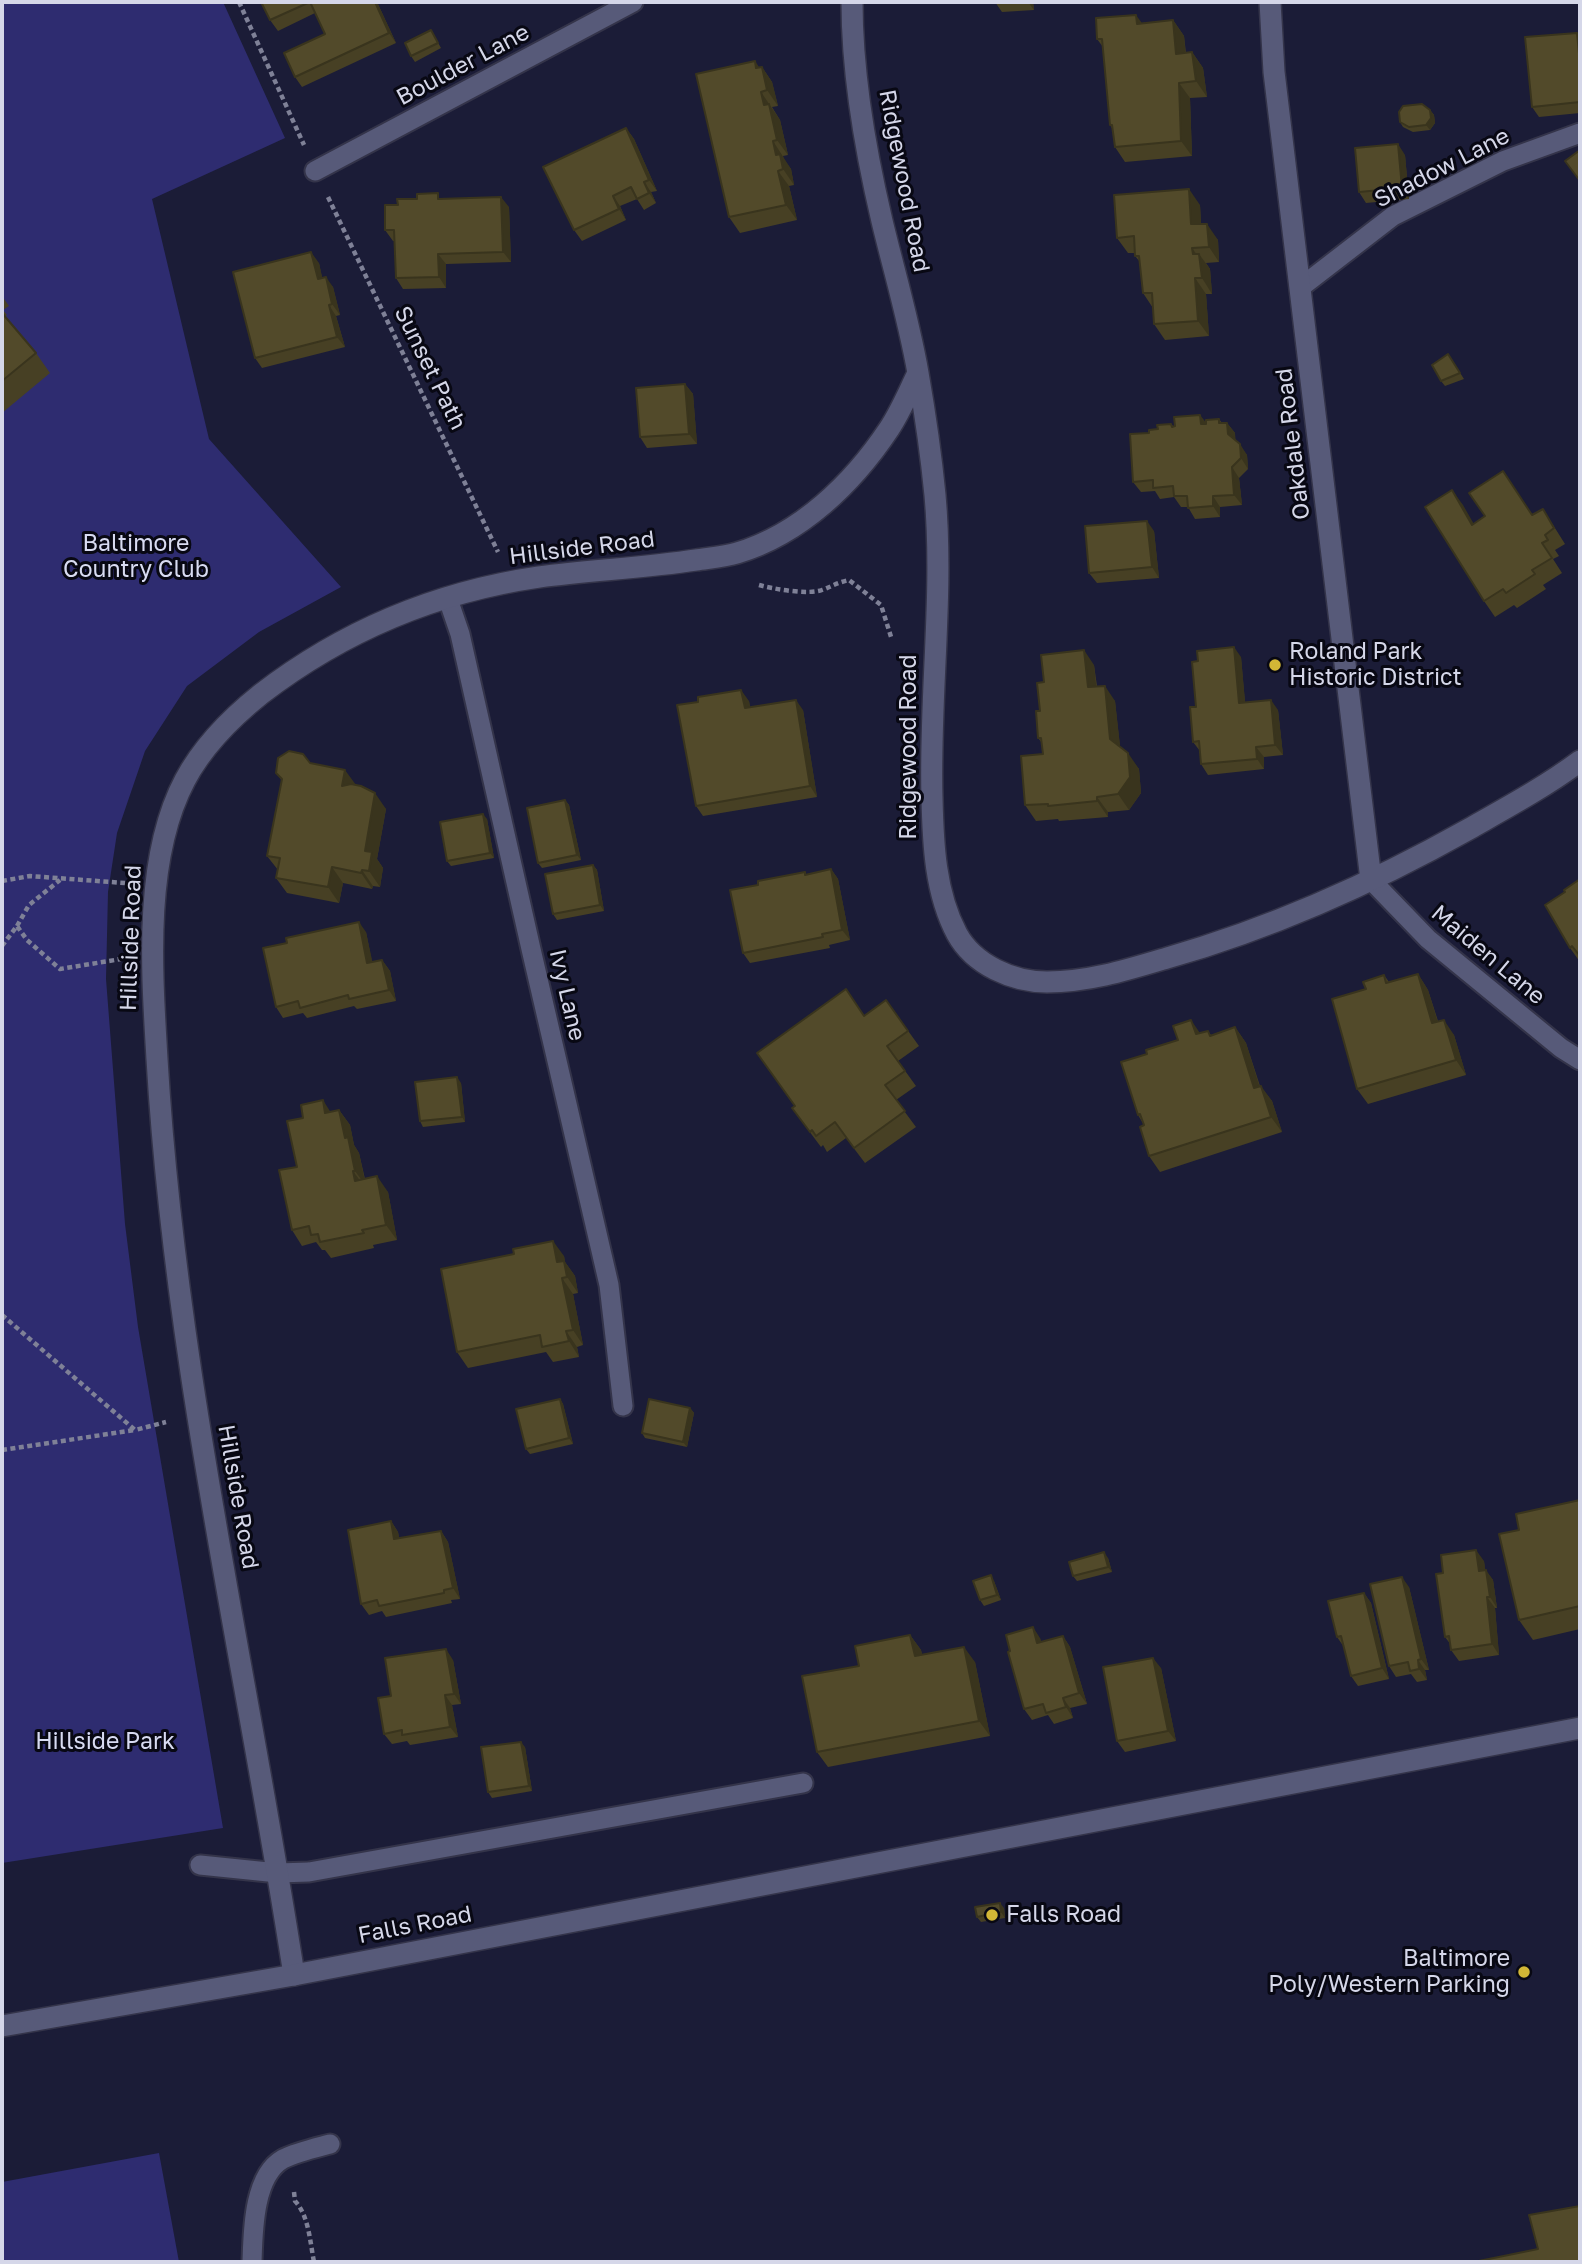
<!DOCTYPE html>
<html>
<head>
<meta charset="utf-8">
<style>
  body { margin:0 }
  #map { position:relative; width:1582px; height:2264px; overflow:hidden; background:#1b1c37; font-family:"Golos Text",sans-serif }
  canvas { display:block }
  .frame { position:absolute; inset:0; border:4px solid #d5d7e9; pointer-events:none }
</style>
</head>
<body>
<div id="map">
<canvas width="1582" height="2264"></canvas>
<div class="frame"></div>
</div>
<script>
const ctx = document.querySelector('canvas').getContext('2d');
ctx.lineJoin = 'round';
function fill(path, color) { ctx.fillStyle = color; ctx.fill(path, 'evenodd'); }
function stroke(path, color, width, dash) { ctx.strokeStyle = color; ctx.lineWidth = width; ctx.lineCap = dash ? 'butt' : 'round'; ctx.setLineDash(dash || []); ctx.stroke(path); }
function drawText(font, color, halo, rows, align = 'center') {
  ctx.font = font + ' "Golos Text",sans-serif'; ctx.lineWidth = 6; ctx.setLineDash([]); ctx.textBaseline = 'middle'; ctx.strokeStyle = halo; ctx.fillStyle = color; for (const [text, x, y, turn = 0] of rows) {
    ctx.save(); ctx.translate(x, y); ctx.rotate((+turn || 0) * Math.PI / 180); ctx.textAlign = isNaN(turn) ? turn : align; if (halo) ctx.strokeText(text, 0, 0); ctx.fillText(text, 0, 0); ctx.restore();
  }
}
fill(new Path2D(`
  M2,2H223L285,138L152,199L209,439L341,587L259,632L187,686L145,751L117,833L108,892L106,979L125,1224L138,1327L223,1828L2,1863Z
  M159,2153L179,2262H2V2182Z`), '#2e2c70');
const service = new Path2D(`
  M315,171L633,2
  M1301,287L1393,216L1503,161L1580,133
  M448,599L460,634L531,949L609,1285L623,1406
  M1371,880L1428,939L1561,1048L1580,1060
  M200,1865L278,1873L309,1872L803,1783
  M252,2262C253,2233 253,2176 283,2159C297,2152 315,2148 330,2144`);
const minor = new Path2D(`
  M852,2C852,75 865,149 882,221C894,271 909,321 918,373C925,413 931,454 935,495C944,595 929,697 932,798C933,843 935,893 957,934C974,965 1013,982 1047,982C1089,982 1127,970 1167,958C1272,928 1373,883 1469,829C1506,808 1545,787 1580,761
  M1270,2L1274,72L1371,880
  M294,1975C247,1670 175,1368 157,1059C152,973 143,859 185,780C203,746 231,718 261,694C343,631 436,592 539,577C591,570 644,568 696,560C709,558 724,557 737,553C801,534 853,483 889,429C901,411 909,391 918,373`);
const secondary = new Path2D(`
  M2,2026L294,1975L1580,1728`);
stroke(service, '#34344a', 23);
stroke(minor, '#34344a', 24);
stroke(secondary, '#34344a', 24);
stroke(new Path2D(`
  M239,2L304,145
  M328,197L498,552
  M759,585C773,589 809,595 822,590C833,586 836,583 849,580L881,605L892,640
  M2,881L30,876L125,883
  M17,926L29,905L60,880
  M2,946L17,926L27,940L60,969L121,959
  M2,1315L135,1430L166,1422
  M2,1450L135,1430
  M294,2192L295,2201C309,2216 310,2242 314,2262`), '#7f8197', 4.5, [5, 3.5]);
stroke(service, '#575a79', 19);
stroke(minor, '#575a79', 21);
stroke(secondary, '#575a79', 21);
fill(new Path2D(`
  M261,2H377L396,43L302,87L295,77L325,34L315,13L278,31L270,20Z
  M995,2H1033L1034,10L1002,12Z
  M1173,20L1184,36L1186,53L1192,52L1203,68L1207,97L1190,98L1192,156L1125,162L1115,147L1113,130L1110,125L1103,47L1097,39L1142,23Z
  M431,30L441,48L415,62L411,56Z
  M1577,33L1580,37V113L1539,117L1532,107Z
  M759,67H762L772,82L778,106L772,107L780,120L788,155L783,156L784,160L791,169L794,185L789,186L797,220L740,233L729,217Z
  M1430,110L1434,115L1435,123L1430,130L1413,132L1403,127L1400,122Z
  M626,128L634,139L657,191L651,192L656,203L644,210L637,199L620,206L626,220L582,241L574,230Z
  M1405,155L1409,199L1366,203L1359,192Z
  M442,199L509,207L511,262L446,264V288L403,289L396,278L395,241H393L385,230L398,205Z
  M1200,205L1201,224L1218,240L1219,262L1206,263L1210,269L1212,294H1206L1209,336L1165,340L1154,324L1153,308L1143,293L1140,262L1135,256V253H1128L1117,238Z
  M319,263L322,278L333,287L340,315L336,316L345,347L262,368L255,358Z
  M2,296L9,306L3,310L7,315L5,316L36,353L50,373L2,413Z
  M1448,354L1464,379L1445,386L1441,381Z
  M685,384L693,394L697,444L647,448L640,437Z
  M1219,419L1222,423H1227L1235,433V440L1247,455L1248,469L1239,478L1242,505L1220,507V517L1195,519L1188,507H1181L1174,497L1160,499L1155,491L1141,492L1133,482L1149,433L1171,424L1173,426L1206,423Z
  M1452,490L1473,524L1533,515L1543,509L1565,544L1555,550L1559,556L1553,559L1562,573L1543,585L1546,589L1517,608L1514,605L1495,617L1484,601Z
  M1154,531L1159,578L1097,583L1089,573Z
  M1241,657L1245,702L1278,710L1283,755L1264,757V769L1208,775L1201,764L1200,751L1193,742L1196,707Z
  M1094,665L1097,686L1115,701L1120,747L1139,769L1141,793L1129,810L1108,812V817L1059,821L1058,819L1036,821L1025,805L1043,754L1042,743L1038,738L1040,711L1044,682Z
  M749,701L750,707L803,710L817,797L703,816L696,806Z
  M310,763L356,785L386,809L377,859L383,868L380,887L373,886L372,889L343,883L339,903L287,893L276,878L278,870L267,856L282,781L276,773Z
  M565,800L569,805L581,860L542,868L538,863Z
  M487,819L494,858L451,866L447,861Z
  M593,865L597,870L604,911L557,920L553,914Z
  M831,869L838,879L850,940L829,945L830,948L750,963L743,953L805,872L807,875Z
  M1580,879V962L1570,948L1565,892Z
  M366,932L372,962L382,960L390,971L396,1001L357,1009L354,1006L307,1018L303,1013L283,1018L276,1007Z
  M1418,974L1428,990L1438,1021L1454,1035L1466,1075L1368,1104L1357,1089L1366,989L1384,975L1389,982Z
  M886,1000L919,1046L898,1061L916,1086L896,1100L916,1127L865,1163L846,1138L827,1152L823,1145L821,1147L803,1123L795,1106L864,1016Z
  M1235,1027L1246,1043L1260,1086L1272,1101L1282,1132L1160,1172L1149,1156L1144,1125L1138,1115L1147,1054L1200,1033L1208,1031L1211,1035Z
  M461,1083L465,1122L423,1127L420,1121Z
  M339,1110L350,1125L354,1145L359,1153L365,1179L388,1192L397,1240L373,1245L374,1248L331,1258L325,1250H322L316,1242L302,1246L292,1230L297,1167L331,1112Z
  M564,1256L565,1262L575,1276L578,1293L573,1294L583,1345L577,1347L579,1357L553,1362L546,1352L468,1368L457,1352Z
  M560,1399L563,1404L573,1444L530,1454L526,1449Z
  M690,1408L694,1413L687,1447L645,1438L642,1433Z
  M1580,1500V1629L1533,1640L1519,1620V1530Z
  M391,1521L398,1532L399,1538L441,1531L448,1542L460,1599L451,1600L452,1603L386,1617L382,1611L369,1615L361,1604Z
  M1108,1558L1112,1572L1077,1581L1073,1576Z
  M1484,1561L1485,1570L1493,1580L1497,1608H1495L1499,1655L1459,1661L1451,1650V1645L1445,1637L1443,1573Z
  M994,1581L1001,1600L984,1606L980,1600Z
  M1409,1587L1429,1670H1425L1427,1680L1417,1682L1411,1674L1396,1677L1389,1666Z
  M1364,1593L1371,1603L1389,1679L1358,1686L1351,1676L1344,1647L1337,1637Z
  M910,1635L921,1650L922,1655L975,1662L990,1736L828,1767L817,1752L859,1666Z
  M1063,1636L1070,1647L1087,1704L1070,1708L1073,1718L1054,1724L1048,1715L1032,1720L1024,1709L1040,1638L1041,1642Z
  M453,1660L461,1704L452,1705L458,1737L410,1745L407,1741L392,1744L384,1734L391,1696Z
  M1161,1668L1176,1741L1125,1752L1117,1741Z
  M525,1747L532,1791L492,1798L488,1792Z
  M1004,1908L1005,1918L981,1922L977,1917Z`), '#474024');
fill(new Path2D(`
  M375,2H377L396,43L389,33Z
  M1028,2H1033L1034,10Z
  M1136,15L1147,30L1137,24Z
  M1173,20L1184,36L1187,69L1176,54Z
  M1577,33L1580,37V64Z
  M1192,52L1203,68L1207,97L1196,81Z
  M755,61L763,73L762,67L772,82L778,106L767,90L756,68Z
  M1179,83L1190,98L1192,156L1181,141Z
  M761,92L780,120L788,155L777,140L764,105Z
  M1430,110L1434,115L1435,123L1430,130L1426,125Z
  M626,128L634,139L657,191L649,180Z
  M773,141L791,169L794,185L783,169L776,155Z
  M1398,144L1405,155L1409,199L1402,188Z
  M778,171L789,186L797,220L786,205Z
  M644,182L651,192L656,203L649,193Z
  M1189,189L1200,205L1202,240L1191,224Z
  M613,196L620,206L626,220L619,209Z
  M501,197L509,207L511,262L503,252Z
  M1207,224L1218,240L1219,262L1209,247Z
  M1192,248L1200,259L1199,254L1210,269L1212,294L1202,278L1193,254Z
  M311,252L319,263L325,290L318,279Z
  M438,254L446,264V288L439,277Z
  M326,277L333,287L340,315L332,304Z
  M1195,278L1206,294L1209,336L1198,321Z
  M329,305L336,316L345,347L337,337Z
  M685,384L693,394L697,444L689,434Z
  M1200,415L1208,425L1201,424Z
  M1227,423L1235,433L1236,444L1228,434Z
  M1240,444L1247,455L1248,469L1241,458Z
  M1232,467L1239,478L1242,505L1234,495Z
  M1452,490L1463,505L1483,540L1472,525Z
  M1213,496L1220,507V517L1213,506Z
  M1147,521L1154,531L1159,578L1152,567Z
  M1234,647L1241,657L1246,713L1239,703Z
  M1084,650L1094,665L1098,703L1088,687Z
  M1105,686L1115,701L1121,754L1110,739Z
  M741,690L749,701L752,719L745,708Z
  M796,700L803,710L817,797L810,786Z
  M1271,700L1278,710L1283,755L1275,745Z
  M1256,747L1264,757V769L1257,759Z
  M1128,753L1139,769L1141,793L1129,810L1118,794Z
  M345,770L356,785L342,786Z
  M375,793L386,809L377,859L383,868L380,887L369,871L365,851Z
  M1097,797L1108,812V817L1097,801Z
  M565,800L569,805L581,860L577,855Z
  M483,814L487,819L494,858L490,853Z
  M593,865L597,870L604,911L600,905Z
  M332,867L343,883L339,903L328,887Z
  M831,869L838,879L850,940L842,930Z
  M362,870L373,886L372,889L361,873Z
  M359,922L366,932L375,974L367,963Z
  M382,960L390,971L396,1001L389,990Z
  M1418,974L1428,990L1443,1039L1432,1023Z
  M1191,1020L1202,1036L1196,1034Z
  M1444,1020L1454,1035L1466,1075L1456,1060Z
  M1235,1027L1246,1043L1265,1104L1254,1088Z
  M457,1077L461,1083L465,1122L462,1117Z
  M1261,1086L1272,1101L1282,1132L1271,1117Z
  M323,1100L333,1116L325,1113Z
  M339,1110L350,1125L354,1145L359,1153L366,1186L355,1171L345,1138Z
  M353,1171L364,1186L355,1181Z
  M377,1176L388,1192L397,1240L386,1225Z
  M553,1241L564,1256L565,1262L575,1276L578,1293L557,1262Z
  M562,1278L573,1294L583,1345L573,1330Z
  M566,1331L577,1347L579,1357L569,1341Z
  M560,1399L563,1404L573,1444L569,1438Z
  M690,1408L694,1413L687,1447L683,1442Z
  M391,1521L398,1532L402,1550L394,1539Z
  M441,1531L448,1542L460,1599L453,1588Z
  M1476,1550L1484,1561L1487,1581L1479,1571Z
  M1104,1552L1108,1558L1112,1572L1108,1567Z
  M1486,1570L1493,1580L1497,1608L1490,1597Z
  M991,1575L994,1581L1001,1600L997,1595Z
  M1402,1577L1409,1587L1429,1670L1421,1659Z
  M1364,1593L1371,1603L1389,1679L1382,1668Z
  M1487,1597L1495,1608L1499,1655L1492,1644Z
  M1033,1627L1040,1638L1045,1654L1037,1643Z
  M910,1635L921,1650L926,1671L915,1656Z
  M1063,1636L1070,1647L1087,1704L1079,1693Z
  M964,1647L975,1662L990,1736L979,1721Z
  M446,1649L453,1660L461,1704L454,1694Z
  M1153,1658L1161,1668L1176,1741L1168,1731Z
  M1418,1660L1425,1670L1427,1680L1419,1669Z
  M445,1695L452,1705L458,1737L450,1727Z
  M1063,1698L1070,1708L1073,1718L1066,1707Z
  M521,1742L525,1747L532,1791L529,1786Z
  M1000,1903L1004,1908L1005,1918L1001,1912Z`), '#39341d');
const building = new Path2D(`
  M261,2H375L389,33L295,77L284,53L325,34L310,2L270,20Z
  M1136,15L1137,24L1173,20L1176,54L1192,52L1196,81L1179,83L1181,141L1115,147L1112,125H1110L1102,39H1097L1096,18Z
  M431,30L438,43L411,56L405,43Z
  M1577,33L1580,64V102L1532,107L1525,37Z
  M755,61L756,68L762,67L767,90L761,92L764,105L769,104L777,140L773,141L776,155L780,154L783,169L778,171L786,205L729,217L696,74Z
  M1422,104L1430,110L1431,118L1426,125L1409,127L1400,122L1399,112L1403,106Z
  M626,128L649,180L644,182L649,193L637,199L631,187L613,196L619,209L574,230L543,167Z
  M1398,144L1402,188L1359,192L1355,148Z
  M1580,150V181L1565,161Z
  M1189,189L1191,224H1207L1209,247L1192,248L1193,254H1199L1202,278H1195L1198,321L1154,324L1152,293H1143L1139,256H1135L1134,236L1117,238L1114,195Z
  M438,193V199L501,197L503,252L438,254L439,277L396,278L394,230H385V205H398L397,199H417V194Z
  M311,252L318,279L326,277L332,304L329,305L337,337L255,358L233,272Z
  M2,313L36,353L2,381Z
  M1448,354L1460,373L1441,381L1432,365Z
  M685,384L689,434L640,437L636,388Z
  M1200,415L1201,424H1206V420L1219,419V423H1227L1228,434L1240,444L1241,458L1232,467L1234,495L1213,496V506L1188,508L1187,496H1174L1173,486L1153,488V480L1133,482L1130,434L1149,433V430L1158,429L1157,425L1171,424L1172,427L1175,426L1174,417Z
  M1503,471L1532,515L1543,509L1554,528L1545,535L1548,540L1542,543L1552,558L1532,570L1535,574L1506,593L1503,589L1484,601L1425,507L1452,490L1472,525L1485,516L1469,493Z
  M1147,521L1152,567L1089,573L1085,526Z
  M1234,647L1239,703L1271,700L1275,745L1256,747L1257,759L1201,764L1199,741L1193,742L1190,707H1196L1192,662L1198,661L1197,651Z
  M1084,650L1088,687L1105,686L1110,739L1128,753L1130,777L1118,794L1097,797V801L1048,806V804L1025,805L1021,756L1043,754L1041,738H1038L1036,711H1040L1037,683L1044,682L1041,655Z
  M741,690L745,708L796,700L810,786L696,806L677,705L698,702V697Z
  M289,751L303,754L310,763L345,770L342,786L351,784L361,786L375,793L365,851L372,852L369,871L362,870L361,873L332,867L328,887L276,878L280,858L267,856L282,779L276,773L278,758Z
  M565,800L577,855L538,863L527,808Z
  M483,814L490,853L447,861L440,822Z
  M593,865L600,905L553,914L545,874Z
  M831,869L842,930L822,934L823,937L743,953L730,890L758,885V881L805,872V875Z
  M1580,879V956L1572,946L1570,948L1545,905L1565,892L1564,890Z
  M359,922L367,963L382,960L389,990L349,999L348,995L300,1008L298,1001L276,1007L263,948L287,943L286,938Z
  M1418,974L1432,1023L1444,1020L1456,1060L1357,1089L1332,999L1366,989L1363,982L1384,975L1386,983Z
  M846,989L864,1016L886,1000L908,1031L887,1046L905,1071L885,1085L905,1111L854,1148L835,1122L816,1136L812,1130L810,1132L792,1108L795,1106L757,1053Z
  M1191,1020L1196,1034L1208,1031L1210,1036L1235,1027L1254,1088L1261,1086L1271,1117L1149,1156L1140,1127L1144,1125L1140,1114L1138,1115L1121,1062L1147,1054L1146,1050L1178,1040L1173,1026Z
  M457,1077L462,1117L420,1121L415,1082Z
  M323,1100L325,1113L339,1110L345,1138L348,1137L355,1171H353L355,1181L377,1176L386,1225L362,1230L364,1233L320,1242L318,1234L311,1235L309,1226L292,1230L279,1170L297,1167L287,1121L303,1118L301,1105Z
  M553,1241L557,1262L564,1261L567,1277L562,1278L573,1330L566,1331L569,1341L542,1347L540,1335L457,1352L441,1269L514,1254L513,1249Z
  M560,1399L569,1438L526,1449L516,1409Z
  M649,1399L690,1408L683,1442L642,1433Z
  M1580,1500V1606L1519,1620L1499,1534L1519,1530L1516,1514Z
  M391,1521L394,1539L441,1531L453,1588L444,1590V1593L379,1606L377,1600L361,1604L348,1530Z
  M1476,1550L1479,1571L1486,1570L1490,1597H1487L1492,1644L1451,1650L1449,1636L1445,1637L1436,1574L1443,1573L1441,1555Z
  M1104,1552L1108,1567L1073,1576L1069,1562Z
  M991,1575L997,1595L980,1600L973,1581Z
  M1402,1577L1421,1659L1418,1660L1419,1669L1410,1671L1408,1662L1389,1666L1370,1584Z
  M1364,1593L1382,1668L1351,1676L1341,1636L1337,1637L1328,1601Z
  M1033,1627L1037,1643L1063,1636L1079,1693L1063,1698L1066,1707L1046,1713L1043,1704L1024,1709L1008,1652L1010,1651L1006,1635Z
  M910,1635L915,1656L964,1647L979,1721L817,1752L802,1676L859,1666L855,1646Z
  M446,1649L454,1694L445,1695L450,1727L402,1735V1730L384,1734L378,1698L391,1696L385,1658Z
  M1153,1658L1168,1731L1117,1741L1103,1667Z
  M521,1742L529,1786L488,1792L481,1747Z
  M1000,1903L1001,1912L977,1917L975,1907Z
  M1580,2206V2262H1474L1538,2249L1529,2215Z`);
fill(building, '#524a2a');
stroke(building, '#39341d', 2);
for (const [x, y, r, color] of [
  [1275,665,7,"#d2b736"],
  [992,1915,7,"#d2b736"],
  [1524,1972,7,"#d2b736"]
]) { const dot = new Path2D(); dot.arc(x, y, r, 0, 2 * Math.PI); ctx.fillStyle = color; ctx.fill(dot); stroke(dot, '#080813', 2.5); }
drawText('23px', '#d5d7e9', '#080813', [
  ["Boulder Lane",463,65,-28],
  ["Shadow Lane",1442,168,-27],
  ["Ridgewood Road",904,181,79],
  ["Sunset Path",430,368,64],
  ["Oakdale Road",1293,444,-97],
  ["Hillside Road",582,548,-7],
  ["Ridgewood Road",909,747,-90],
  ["Hillside Road",131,938,-88],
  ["Maiden Lane",1488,955,40],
  ["Ivy Lane",567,995,77],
  ["Hillside Road",238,1497,80],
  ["Falls Road",415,1925,-11]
]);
drawText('23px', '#d8dbf2', '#080813', [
  ["Baltimore",136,544],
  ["Country Club",136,570],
  ["Hillside Park",105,1742]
]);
drawText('23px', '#d5d7e9', '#080813', [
  ["Roland Park",1289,652],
  ["Historic District",1289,678],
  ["Falls Road",1006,1915],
  ["Baltimore",1510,1959,"right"],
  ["Poly/Western Parking",1510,1985,"right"]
], 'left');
</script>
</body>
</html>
